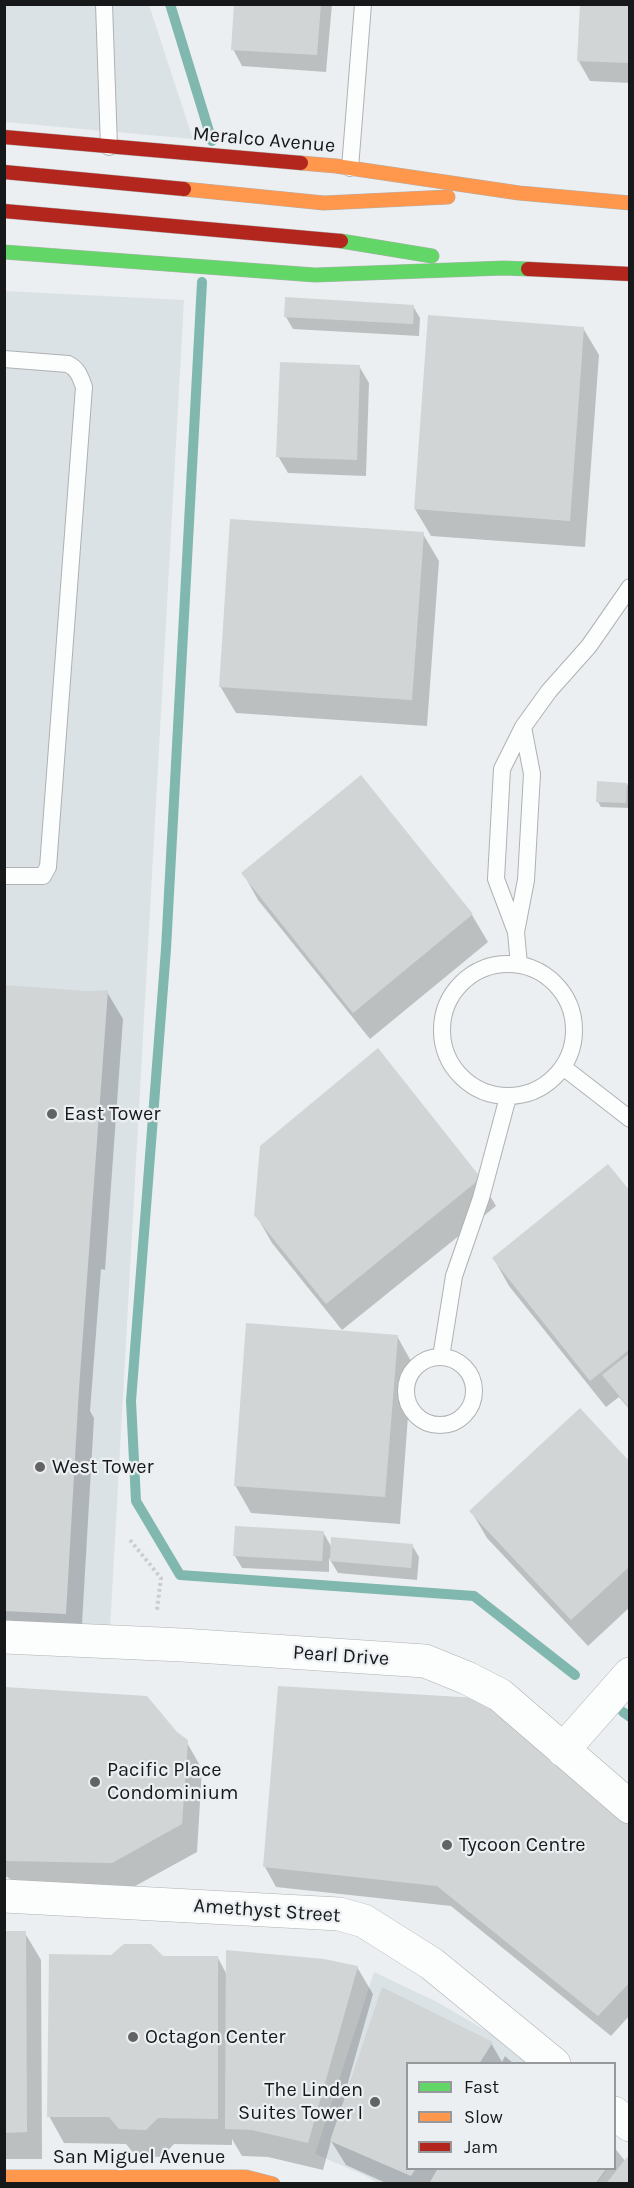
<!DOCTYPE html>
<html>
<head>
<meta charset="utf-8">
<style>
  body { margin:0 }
  #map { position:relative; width:634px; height:2188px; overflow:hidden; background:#eceff1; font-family:Karla,sans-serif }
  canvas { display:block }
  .frame { position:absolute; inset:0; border:6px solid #171819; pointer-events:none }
  .legend { position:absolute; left:406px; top:2062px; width:210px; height:108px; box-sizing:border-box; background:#ebeff2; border:2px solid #96999b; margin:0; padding:8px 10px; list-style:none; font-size:18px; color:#171819 }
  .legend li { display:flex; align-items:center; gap:12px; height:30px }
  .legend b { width:30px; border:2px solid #96999b }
</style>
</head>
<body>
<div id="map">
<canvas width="634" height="2188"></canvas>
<div class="frame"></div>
<ul class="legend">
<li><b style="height:8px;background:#63d668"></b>Fast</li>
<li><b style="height:8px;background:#ff974d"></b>Slow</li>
<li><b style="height:8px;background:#b3261e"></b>Jam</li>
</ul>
</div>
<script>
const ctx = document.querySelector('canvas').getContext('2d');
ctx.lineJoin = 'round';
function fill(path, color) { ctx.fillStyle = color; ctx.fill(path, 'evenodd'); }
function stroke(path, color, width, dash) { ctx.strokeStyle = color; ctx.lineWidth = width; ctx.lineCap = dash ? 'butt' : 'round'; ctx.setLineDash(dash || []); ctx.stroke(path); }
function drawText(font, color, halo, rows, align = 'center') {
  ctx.font = font + ' Karla,sans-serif'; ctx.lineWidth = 4.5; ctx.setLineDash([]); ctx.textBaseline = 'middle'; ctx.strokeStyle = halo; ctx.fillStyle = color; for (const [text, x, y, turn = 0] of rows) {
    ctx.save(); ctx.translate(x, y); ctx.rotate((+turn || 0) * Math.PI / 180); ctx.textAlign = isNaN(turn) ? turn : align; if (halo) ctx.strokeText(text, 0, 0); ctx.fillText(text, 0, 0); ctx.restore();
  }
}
fill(new Path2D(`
  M4,5H149L193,139L5,122Z
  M4,291L184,300L110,1629L5,1626Z
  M374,1972L437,2002L500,2039L527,2063L408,2064V2168L608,2169L597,2183H378L364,2175L315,2154Z`), '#dbe2e6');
fill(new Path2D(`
  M236,4H332L326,72L242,66L233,49Z
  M630,4V83L590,81L578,60Z
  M413,306L420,318L419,336L293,329L286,317Z
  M583,328L599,355L585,547L431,536L415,509Z
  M359,366L369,383L366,476L288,473L278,456Z
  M423,534L439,561L427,726L236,713L220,686Z
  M361,777L472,915L488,942L370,1039L258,900L243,873Z
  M627,784L630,789L629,808L601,807L598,802Z
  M4,986L87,993L107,992L123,1019L105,1270L101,1269L90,1411L94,1418L81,1641L4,1636Z
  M480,1179L496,1206L342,1330L272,1243L256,1215Z
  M630,1194V1410L619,1397L606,1407L509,1286L494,1259Z
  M397,1336L412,1363L400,1524L251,1513L235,1485Z
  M630,1464V1607L588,1646L487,1538L471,1511Z
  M323,1532L332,1548L412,1545L419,1557L417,1580L338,1573L329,1558V1572L242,1568L235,1556Z
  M5,1688L146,1698L176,1733L186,1741L202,1769L197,1852L128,1890L24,1888L4,1875Z
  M630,1825V2015L611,2036L451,1906L276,1887L265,1867Z
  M4,1933H25L41,1960L42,2159H4Z
  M162,1957L218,1958L227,1975L357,1967L373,1994L347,2086L350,2087L383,1989L491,2043L502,2062L505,2056L514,2064H408V2168H614V2147L625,2161L630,2184H388L346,2165L331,2141L323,2170L268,2157L242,2156L232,2139V2145L174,2144L162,2157L136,2156L126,2144L64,2143L49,2116Z`), '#0003');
stroke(new Path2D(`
  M170,4L212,141
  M202,282L166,949L131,1401L136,1501L180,1575L474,1596L575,1675
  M623,1712L630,1717`), '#80b8af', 10);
fill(new Path2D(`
  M234,4H321L317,55L231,50Z
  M580,4H630V63L577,61Z
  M285,297L414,305L413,324L284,317Z
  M428,315L584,327L570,521L414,509Z
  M280,362L360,365L357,460L276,457Z
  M230,519L424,532L412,700L219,687Z
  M361,775L473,914L353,1013L241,873Z
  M597,781L627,783L626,803L596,802Z
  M4,985L87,991L108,990L79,1389L66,1614L4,1611Z
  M378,1048L481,1178L326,1304L254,1215L260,1146Z
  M608,1164L630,1191V1349L590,1381L492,1258Z
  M246,1323L398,1335L385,1497L234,1486Z
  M630,1353V1409L602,1375Z
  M580,1408L630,1462V1566L571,1620L469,1511Z
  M235,1526L324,1531L322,1561L233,1556Z
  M331,1537L413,1544L411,1568L330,1561Z
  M278,1686L477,1698L554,1758L630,1823V1982L598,2016L437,1886L263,1867Z
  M5,1687L147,1696L177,1732L188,1740L182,1824L112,1863L7,1861L5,1859Z
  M4,1931H26L27,2132L4,2133Z
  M124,1944H151L163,1956H218V2119L158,2118L146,2130L119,2129L109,2117H47L49,1954L111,1955Z
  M226,1950L324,1959L358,1966L308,2143L252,2130L225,2129Z
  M382,1987L493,2042L479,2064H408V2168H416L411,2176L330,2141Z
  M627,2157L630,2159V2184H606Z
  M438,2168H607L595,2184H429Z`), '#d2d5d6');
const lane = new Path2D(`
  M104,4L109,147
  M350,168L363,4
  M4,359L68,364C78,369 80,376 84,387L48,867L43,876H4
  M516,932L526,880L532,774L523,727
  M442 1030a66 66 0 1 1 132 0a66 66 0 1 1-132 0Z
  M519,965L516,932L496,879L502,769L523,727L549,691L589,646L630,587
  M563,1067L630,1119
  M406 1391a34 34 0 1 1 68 0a34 34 0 1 1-68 0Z
  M441,1357L454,1276L481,1198L508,1097`);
const street = new Path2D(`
  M4,1637L182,1645L425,1661L467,1678L500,1695L630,1807
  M563,1750L630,1674
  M4,1896L339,1914L364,1921L432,1964L554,2064
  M614,2113L630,2125`);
const fast = new Path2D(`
  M341,241L432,256
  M4,252L315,275L504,268L528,269`);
const slow = new Path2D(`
  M301,163L336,166L519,193L630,203
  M184,189L324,203L448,197
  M4,2177H246L273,2184`);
const jam = new Path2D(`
  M4,137L301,163
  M4,172L184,189
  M4,211L341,241
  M528,269L630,274`);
stroke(lane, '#afb1b2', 18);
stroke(street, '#afb1b2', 34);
stroke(fast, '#afb1b2', 15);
stroke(slow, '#afb1b2', 15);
stroke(jam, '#afb1b2', 15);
stroke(new Path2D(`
  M130,1540L161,1578L157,1610`), '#cdcdcd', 4, [3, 3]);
stroke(lane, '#fcfdfd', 16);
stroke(street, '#fcfdfd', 33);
stroke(fast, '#63d668', 14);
stroke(slow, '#ff974d', 14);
stroke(jam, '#b3261e', 14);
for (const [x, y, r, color] of [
  [52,1114,6,"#626365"],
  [40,1467,6,"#626365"],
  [95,1782,6,"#626365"],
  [447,1845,6,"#626365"],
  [133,2037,6,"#626365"],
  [375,2102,6,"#626365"]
]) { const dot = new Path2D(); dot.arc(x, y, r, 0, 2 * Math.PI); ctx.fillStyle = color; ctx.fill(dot); stroke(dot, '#ebeff2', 2); }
drawText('20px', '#171819', '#ebeff2', [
  ["Meralco Avenue",264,140,5],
  ["Pearl Drive",341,1656,4],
  ["Amethyst Street",267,1911,4],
  ["San Miguel Avenue",139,2157]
]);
drawText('20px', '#171819', '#ebeff2', [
  ["East Tower",64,1114],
  ["West Tower",52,1467],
  ["Pacific Place",107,1770],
  ["Condominium",107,1793],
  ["Tycoon Centre",459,1845],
  ["Octagon Center",145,2037],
  ["The Linden",363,2090,"right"],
  ["Suites Tower I",363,2113,"right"]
], 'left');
</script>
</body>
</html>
